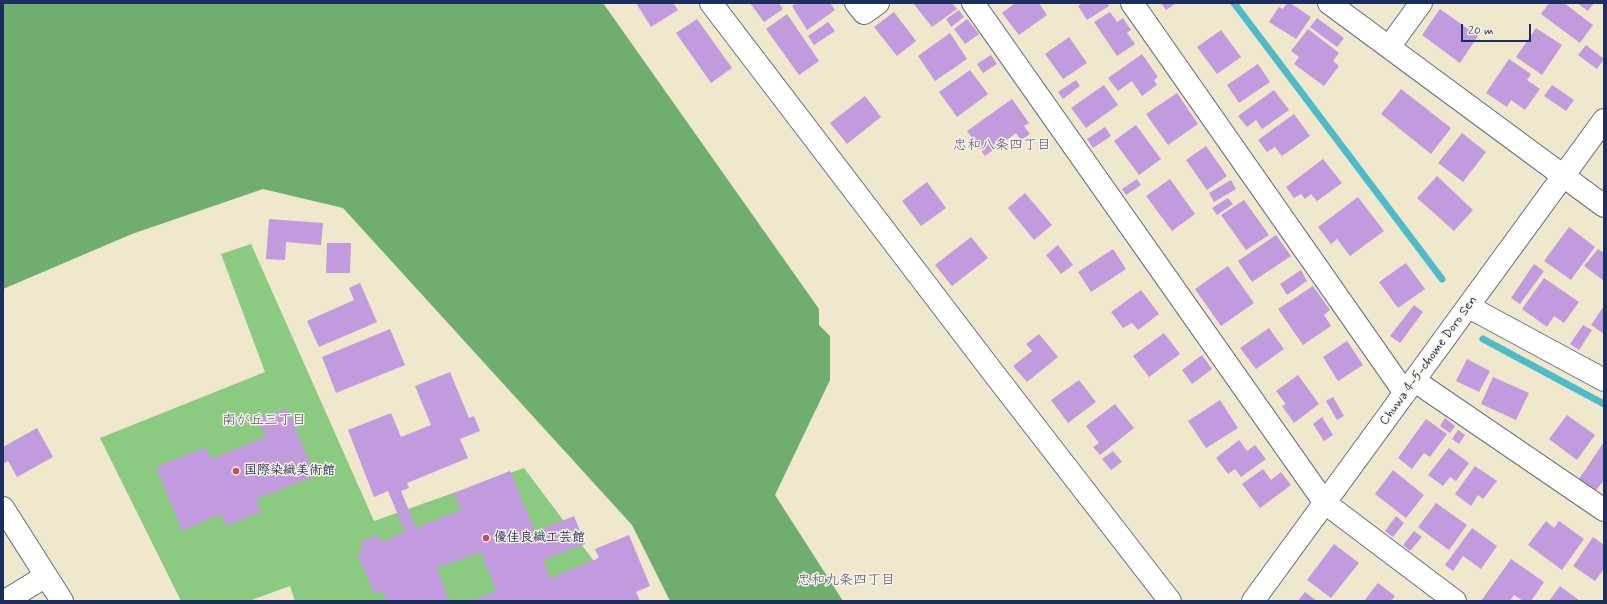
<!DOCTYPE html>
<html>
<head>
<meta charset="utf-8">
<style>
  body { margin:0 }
  #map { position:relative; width:1607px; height:604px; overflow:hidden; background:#efe8cc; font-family:Mynerve,sans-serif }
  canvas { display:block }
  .frame { position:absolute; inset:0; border:4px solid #1b2f5e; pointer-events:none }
  .scale { position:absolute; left:1461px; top:24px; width:70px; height:18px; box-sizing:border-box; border:2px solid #1b2f5e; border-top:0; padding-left:5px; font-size:12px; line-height:14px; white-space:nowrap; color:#1b2f5e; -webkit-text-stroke:3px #fcf5e5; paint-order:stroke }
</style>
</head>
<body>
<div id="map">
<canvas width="1607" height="604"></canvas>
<div class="frame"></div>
<div class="scale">20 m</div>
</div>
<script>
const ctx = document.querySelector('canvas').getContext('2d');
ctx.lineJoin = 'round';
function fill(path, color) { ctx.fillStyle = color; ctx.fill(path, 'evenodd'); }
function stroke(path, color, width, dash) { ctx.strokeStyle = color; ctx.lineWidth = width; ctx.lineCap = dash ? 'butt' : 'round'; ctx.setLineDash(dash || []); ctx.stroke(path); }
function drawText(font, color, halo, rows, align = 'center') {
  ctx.font = font + ' Mynerve,"Klee One",sans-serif'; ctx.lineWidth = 3; ctx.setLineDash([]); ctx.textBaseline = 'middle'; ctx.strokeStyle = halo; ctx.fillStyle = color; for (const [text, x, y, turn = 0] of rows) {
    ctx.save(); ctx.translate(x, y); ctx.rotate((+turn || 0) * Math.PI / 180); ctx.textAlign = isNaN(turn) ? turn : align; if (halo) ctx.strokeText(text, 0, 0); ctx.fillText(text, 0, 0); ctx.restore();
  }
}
fill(new Path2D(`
  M251,244L374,521L524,468L624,601H295L290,586L249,601H181L100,438L265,372L221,254Z`), '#8bca81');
fill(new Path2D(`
  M3,3H603L819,309V325L830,336V380L775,495L843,601H670L632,525L343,208L263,189L132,234L3,289Z`), '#70ae6f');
stroke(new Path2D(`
  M1234,3L1442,279
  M1483,339L1604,404`), '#4fbbca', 7);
fill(new Path2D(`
  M636,3H673L678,10L651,27Z
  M750,3H779L783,9L764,22Z
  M796,3H830L835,10L807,30L792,6Z
  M913,3H952L957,9L932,27Z
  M1015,3H1039L1047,15L1019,35L1002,13Z
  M1083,3H1107L1109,6L1087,20L1078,6Z
  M1161,3H1176L1166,10Z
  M1287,3H1290L1311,17L1296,39L1269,22L1279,7L1283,9Z
  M1549,3H1564L1593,25L1580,43L1541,14Z
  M1577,3H1594L1588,11Z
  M1440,9L1478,36L1460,63L1422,35Z
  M959,10L964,17L951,27L946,19Z
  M894,12L916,41L897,56L874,27Z
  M1110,12L1117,22L1123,18L1131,30L1127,33L1135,44L1117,56L1094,22Z
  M787,14L819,61L799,75L766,29Z
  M1317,18L1344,38L1337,47L1310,27Z
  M697,19L732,68L711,83L676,33Z
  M967,19L979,34L965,44L954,29Z
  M828,22L835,31L814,45L808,36Z
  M1536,28L1562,45L1542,75L1516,57Z
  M1308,29L1339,53L1333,61L1339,66L1324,86L1294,64L1299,57L1291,51Z
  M1221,30L1241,57L1217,74L1197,47Z
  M950,33L967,59L935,81L918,56Z
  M1069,37L1087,63L1063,79L1045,54Z
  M1586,45L1604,59L1597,69L1578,55Z
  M1142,54L1158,77L1154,80L1157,85L1142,96L1132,81L1118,91L1108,78Z
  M991,55L997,64L983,73L977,64Z
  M1509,59L1531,74L1527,80L1540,89L1525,110L1511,100L1507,107L1486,93Z
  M1258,64L1270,82L1239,103L1227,85Z
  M970,70L988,94L957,117L939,92Z
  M1076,80L1080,86L1063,99L1058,92Z
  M1104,85L1118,105L1086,128L1071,108Z
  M1552,85L1574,100L1566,111L1544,96Z
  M1401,89L1451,128L1431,154L1381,114Z
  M1274,90L1289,110L1262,129L1256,120L1247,127L1238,116Z
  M1177,93L1198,124L1168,145L1146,114Z
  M865,96L881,117L847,144L830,123Z
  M1012,99L1029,123L1024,126L1030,134L1021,140L1016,133L985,156L967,131Z
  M1294,114L1310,136L1282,156L1275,147L1267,152L1258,140Z
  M1136,125L1161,159L1139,175L1114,141Z
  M1105,127L1111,136L1093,148L1087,139Z
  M1462,133L1486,152L1463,182L1438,163Z
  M1206,146L1227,176L1207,190L1186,160Z
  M1323,159L1342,183L1317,201L1311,194L1305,199L1301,194L1294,198L1286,187Z
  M1437,176L1473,210L1454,231L1417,198Z
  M1137,179L1141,185L1126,195L1122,189Z
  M1170,179L1195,214L1172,231L1146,196Z
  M1231,180L1236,189L1214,202L1209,193Z
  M927,182L946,208L921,226L902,201Z
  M1025,193L1052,225L1034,240L1008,208Z
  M1358,197L1384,231L1350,256L1337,239L1331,244L1318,227Z
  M1228,198L1233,204L1217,215L1212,208Z
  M1244,200L1269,235L1246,250L1221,215Z
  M269,219L323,223L321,245L286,242L285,260L266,259Z
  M1569,227L1595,247L1571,280L1544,261Z
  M1276,235L1291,256L1252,282L1238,261Z
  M971,237L988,258L952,286L935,265Z
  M327,243H351L350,273H326Z
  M1058,245L1073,265L1061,274L1046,255Z
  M1113,249L1126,269L1091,292L1078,272Z
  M1598,249L1604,253V281L1584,266Z
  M1406,263L1425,289L1398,308L1379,282Z
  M1534,264L1544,271L1520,304L1511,298Z
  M1228,266L1254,303L1221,326L1195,289Z
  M1301,270L1307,281L1287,295L1280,284Z
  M1544,278L1579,302L1564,323L1554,316L1547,327L1522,309Z
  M360,283L377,322L319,347L307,321L354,300L349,288Z
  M1313,286L1330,310L1324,315L1331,326L1303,345L1278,309Z
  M1141,290L1159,314L1138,330L1132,323L1123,328L1111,312Z
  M1414,305L1423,312L1400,343L1390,336Z
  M1604,306V334L1591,325Z
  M1583,325L1592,330L1579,350L1570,344Z
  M1269,328L1284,349L1256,369L1240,348Z
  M390,329L405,365L336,393L322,357Z
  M1164,333L1180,354L1149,377L1133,356Z
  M1039,334L1058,357L1027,382L1013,366L1032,351L1026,344Z
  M1347,341L1363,365L1338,381L1323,357Z
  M1202,355L1212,369L1192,384L1182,370Z
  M1467,359L1490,371L1479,392L1456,381Z
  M450,372L469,418L474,416L480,431L460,439L468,458L407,483L409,488L401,491L416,528L461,510L454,493L510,471L535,532L574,516L585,544L543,560L550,578L599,558L595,549L629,535L650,586L636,592L640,601H470L496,591L481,552L437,568L449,601H387L383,591L374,594L357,553L363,550L360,542L379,535L381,542L405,532L388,491L374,497L348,430L391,413L401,437L431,425L415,386Z
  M1298,375L1319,404L1294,423L1282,406L1286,404L1276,391Z
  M1493,377L1529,393L1516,420L1481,404Z
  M1079,380L1096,402L1068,423L1051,400Z
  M1333,397L1344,416L1337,420L1326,401Z
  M1220,400L1238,428L1206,448L1188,421Z
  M1115,404L1134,428L1100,455L1093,447L1099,443L1086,426Z
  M287,408L315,476L256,499L261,512L226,526L221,514L182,531L156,467L206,447L211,459L266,437L258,419Z
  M1567,415L1595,435L1577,460L1549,439Z
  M1322,417L1333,435L1324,441L1313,424Z
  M1445,418L1455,426L1450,433L1440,426Z
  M1426,419L1447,434L1430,457L1424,453L1412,469L1398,458Z
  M37,428L53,457L17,477L8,461L3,464V447Z
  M1458,430L1465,435L1459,444L1452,439Z
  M1239,440L1247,451L1255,445L1266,459L1241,477L1235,469L1228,474L1216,458Z
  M1604,442V480L1594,493L1577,482Z
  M1449,448L1469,463L1456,481L1450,477L1443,486L1428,475Z
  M1113,451L1122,462L1111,470L1102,459Z
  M1475,466L1497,481L1483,499L1478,495L1471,506L1455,494Z
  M1263,469L1271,480L1281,472L1291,485L1260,508L1242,484Z
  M1393,470L1424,495L1406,518L1375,494Z
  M1436,503L1467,525L1449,550L1418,527Z
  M1396,516L1404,523L1393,537L1385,531Z
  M1546,521L1554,528L1559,521L1584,539L1562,570L1528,545Z
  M1472,528L1497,546L1481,569L1463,556L1453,571L1445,565Z
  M1414,531L1422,537L1410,551L1403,545Z
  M1593,537L1604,545V569L1595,581L1573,566Z
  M1334,544L1359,563L1331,598L1307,580Z
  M1511,559L1544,582L1531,601H1523L1514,595L1510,601H1481Z
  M1378,583L1395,596L1391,601H1364Z
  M1560,586L1580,601H1549Z
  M1305,592L1317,601H1298Z`), '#c29ade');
const minor = new Path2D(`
  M711,3L995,375L1170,601
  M856,3L864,13L878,3
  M973,3L1325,503L1455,601
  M1132,3L1405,393
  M1329,3L1604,206
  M1389,47L1421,3
  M1469,307L1604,380
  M1415,381L1604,510
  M3,508L62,601
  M5,601L46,576
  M1253,601L1604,120`);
stroke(minor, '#657084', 24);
stroke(minor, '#fff', 22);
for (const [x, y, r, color] of [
  [236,471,4,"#d1495b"],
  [486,538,4,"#d1495b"]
]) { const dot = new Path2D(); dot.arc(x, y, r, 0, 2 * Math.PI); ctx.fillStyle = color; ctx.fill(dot); stroke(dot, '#fcf5e5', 1.5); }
drawText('13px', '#1b2f5e', '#fcf5e5', [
  ["Chuwa 4-5-chome Doro Sen",1429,361,-54]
]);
drawText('bold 13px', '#1b2f5e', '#fcf5e5', [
  ["国際染織美術館",244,471],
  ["優佳良織工芸館",494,538]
], 'left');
drawText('14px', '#55548b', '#fcf5e5', [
  ["忠和八条四丁目",1002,146],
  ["南が丘三丁目",264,421],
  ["忠和九条四丁目",846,581]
]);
</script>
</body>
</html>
